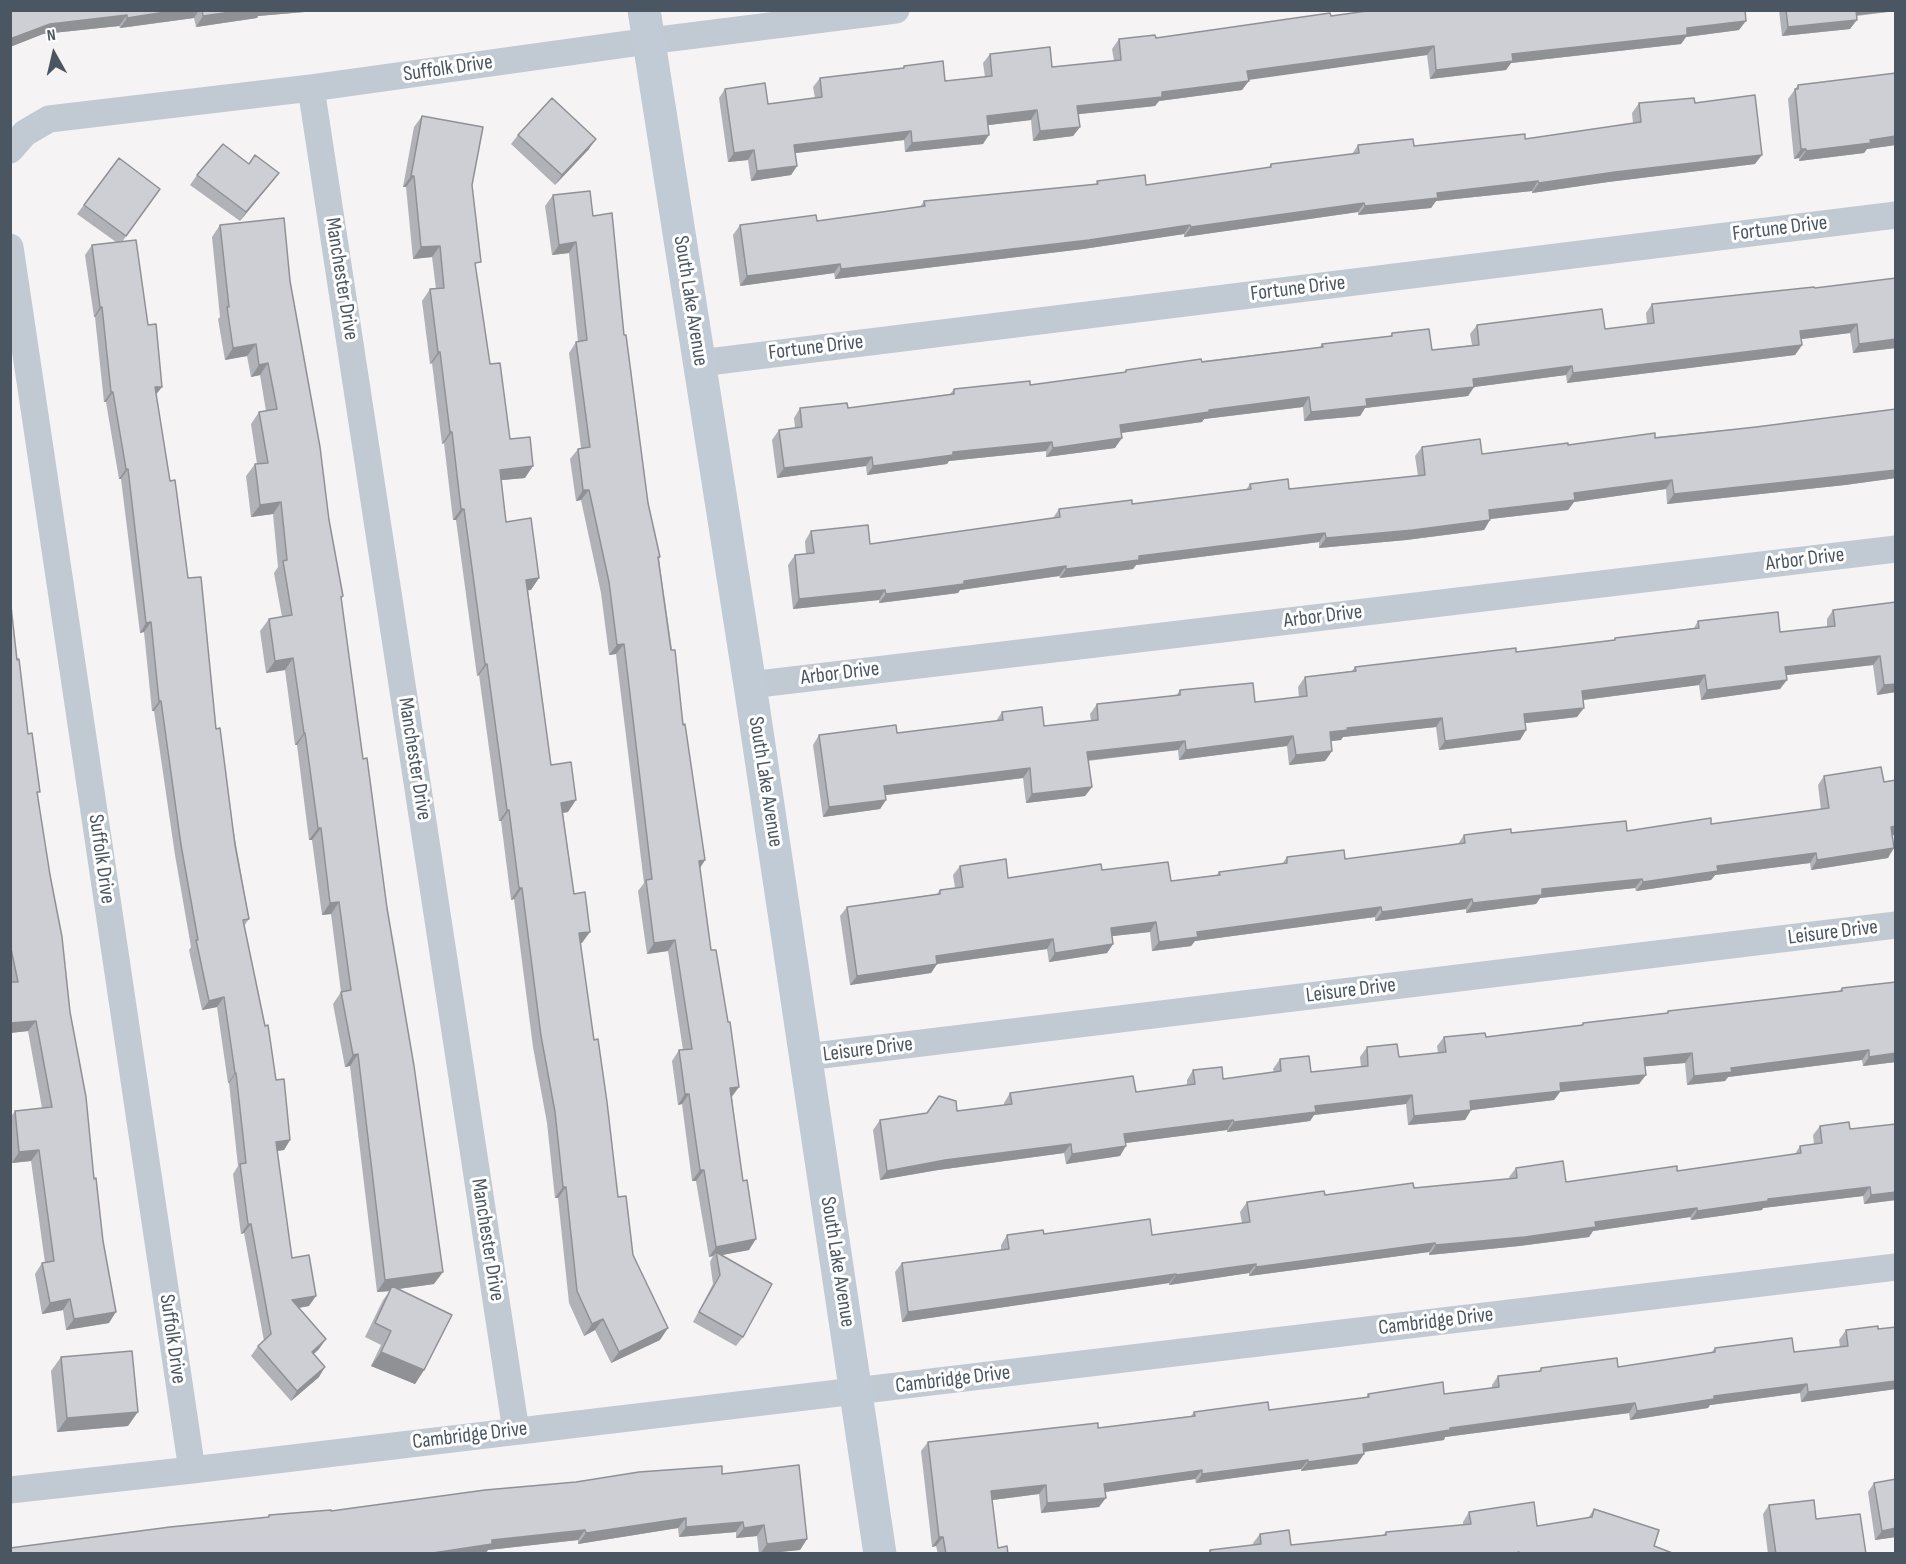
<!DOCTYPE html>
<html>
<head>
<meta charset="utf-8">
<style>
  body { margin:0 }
  #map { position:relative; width:1906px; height:1564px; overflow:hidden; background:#f5f3f3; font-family:"Sofia Sans Condensed",sans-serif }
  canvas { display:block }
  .frame { position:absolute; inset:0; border:12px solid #4a5661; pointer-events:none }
  .north { position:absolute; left:24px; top:24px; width:60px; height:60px; -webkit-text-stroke:4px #fff; paint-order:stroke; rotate:352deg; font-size:16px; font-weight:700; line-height:24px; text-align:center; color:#4a5661 }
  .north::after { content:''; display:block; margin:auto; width:21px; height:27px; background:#4a5661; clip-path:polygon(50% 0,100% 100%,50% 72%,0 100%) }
</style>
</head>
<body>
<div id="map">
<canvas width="1906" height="1564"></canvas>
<div class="frame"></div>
<div class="north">N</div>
</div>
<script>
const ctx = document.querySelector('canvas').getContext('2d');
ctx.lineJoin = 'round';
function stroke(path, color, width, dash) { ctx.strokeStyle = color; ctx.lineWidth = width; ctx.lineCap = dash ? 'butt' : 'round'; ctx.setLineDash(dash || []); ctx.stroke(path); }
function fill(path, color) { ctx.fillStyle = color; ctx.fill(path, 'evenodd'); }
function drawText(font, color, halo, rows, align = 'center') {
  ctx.font = font + ' "Sofia Sans Condensed",sans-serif'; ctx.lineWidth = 6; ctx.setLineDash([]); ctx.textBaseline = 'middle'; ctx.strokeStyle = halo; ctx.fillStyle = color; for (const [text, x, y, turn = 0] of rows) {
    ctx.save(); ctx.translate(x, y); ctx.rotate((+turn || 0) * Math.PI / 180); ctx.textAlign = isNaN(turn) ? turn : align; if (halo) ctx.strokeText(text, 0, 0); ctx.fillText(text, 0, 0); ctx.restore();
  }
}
stroke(new Path2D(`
  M311,88L516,1431
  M10,150L25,133L49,119L311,88L649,41L896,10
  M10,247L192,1470
  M700,363L1896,215
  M750,685L1896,549
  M806,1057L1896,925
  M10,1490L192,1470L1896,1267`), '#c1cad2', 27);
stroke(new Path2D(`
  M644,10L750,685L880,1554`), '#c1cbd6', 33);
fill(new Path2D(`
  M10,10H328L258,16L257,18L196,27L194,18L120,28L119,26L43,34L10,47Z
  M1779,10H1896V11L1857,16L1850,29L1782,36Z
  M1331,16L1739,30L1686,37L1681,44L1511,63L1506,70L1430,79L1427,55L1249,79L1242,90L1159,101L1155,106L1078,114L1080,127L1073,136L1033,141L1031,120L988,125L983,144L905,152L904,140L795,153L797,166L791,175L751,181L748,160L728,162L719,98L725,89L768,104L815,98L813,87L820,78L903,68L904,66L945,81L985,77L983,63L990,54L1052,67L1114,61L1112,49L1119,39L1156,38Z
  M1896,73V145L1867,149L1864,153L1799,161V158L1794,159L1788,99L1798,85Z
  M1639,103H1695L1755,164L1608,182L1532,193V191L1436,201L1431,208L1358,215V212L1184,237V234L1083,249L835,279L834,273L740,286L733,235L740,225L817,221L920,207L924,201L1096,184L1097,181L1146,185L1268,168L1271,164L1352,154L1358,145L1414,146L1525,139L1633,123L1632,113Z
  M422,116L472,185L476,268L490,364L510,439L525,478L501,480L506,522L531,590H528L551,765L568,812L563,813L574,894L582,943H580L594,1040L618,1197L633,1255L660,1340L611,1363L595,1330L584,1336L569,1303L558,1198H555L547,1123L533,1047L514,899L511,900L501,821H499L479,675L477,676L456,520H453L444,443L442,444L432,363L430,364L422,301L430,289H436L432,257L413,259L406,187H403L414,127Z
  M518,135L589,149L555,185L511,144Z
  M119,158L160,189L122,242L156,395L170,481L216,729L249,919L244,926L276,1080L290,1140L284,1150L277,1151L292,1258L309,1306L299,1308L319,1349L314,1354L319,1377L291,1401L251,1356L258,1346L264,1341L244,1233L241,1234L233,1174L238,1166L229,1083H228L217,1007L202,1010L189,950L191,947L175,855L154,711H152L144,632L140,633L121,479H119L106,402H104L95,317H94L85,255L92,245L116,242L77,214Z
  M249,164L279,173L240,221L190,185L197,175Z
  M553,195L593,216L624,335L648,503L660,557L659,559L683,725L705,860L700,868L711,950L739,1087L732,1097L749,1250L721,1255L743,1337L736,1346L693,1322L713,1284L710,1262L713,1256L709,1257L696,1181H692L682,1104L678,1105L672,1061L679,1050H683L668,951L647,954L638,891L644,883L616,654L609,655L601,593L581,500L576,501L570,459L578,449L581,448L569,353L576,342H578L569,253L552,255L545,206Z
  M220,225L290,281L329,520L343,596L341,599L434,1284L398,1289L424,1370L415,1384L371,1366L381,1345L365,1337L383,1300L390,1291L377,1292L350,1066L345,1067L333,1004L341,992L331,914L322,915L312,840H309L297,745H295L285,670L266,673L260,631L269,619L282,617L274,573L278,567L273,514L251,517L246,476L255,464H257L251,424L259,412L266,411L260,375L251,377L247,356L225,360L218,319L220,317L212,237Z
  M1896,278V348L1853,353L1850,333L1801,339L1802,345L1795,355L1567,383L1566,375L1474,387L1468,396L1365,408L1360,416L1304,421L1303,407L1204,419L1202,422L1121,433L1115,448L1046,457V451L949,461L947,464L867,475L866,466L777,478L772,440L779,430L795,428L794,418L800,408H848L950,394L954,389L1030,385L1124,373L1126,370L1320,347L1322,344L1390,336L1392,333L1432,350L1472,345L1470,334L1477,325L1605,329L1647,324L1646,313L1652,304L1815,288Z
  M1896,409V478L1845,485L1667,504L1666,489L1574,502L1568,510L1490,519L1484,530L1406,540L1319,548V542L1136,565L1133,569L1060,578L1059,576L960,590L958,593L879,603V600L793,609L788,565L795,555L806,554L805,541L811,531L870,544L1053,518L1059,509L1132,504L1246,490L1250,484L1289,489L1418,476L1415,456L1422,447L1482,454L1756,427Z
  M10,597L17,660L70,1012L109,1323L66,1330L63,1310L42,1314L35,1274L42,1263H45L31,1161L12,1163L10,1150V1118L15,1111L42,1108L28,1031L10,1033Z
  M1896,602V692L1877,695L1873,665L1786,675L1780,689L1701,700L1699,685L1583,700L1577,717L1525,723L1526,730L1520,740L1439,750L1436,727L1343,737L1341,740L1331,741L1332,751L1325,761L1289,765L1287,746L1179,760L1178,750L1088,761L1092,787L1085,796L1026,803L1023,778L886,795V800L880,809L823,817L813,745L819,735L897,733L996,721L1002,712L1044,726L1091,721L1090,714L1097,704L1176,696L1180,690L1255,702L1299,697L1298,687L1305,677L1352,671L1355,667L1516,652L1613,641L1615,638L1694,628L1698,621L1780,632L1827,627V619L1833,610Z
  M1824,776L1884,782L1896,780V835H1892L1888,858L1811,870L1810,863L1715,875L1711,880L1636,891L1635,888L1540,898L1536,904L1466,913V909L1375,921V917L1195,941L1191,946L1152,951L1150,932L1112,936L1113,944L1107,953L1049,962L1047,949L937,964L931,973L850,985L840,916L847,907L937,894L940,890L955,888L953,875L960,866L1008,878L1102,870L1171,881L1217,875L1219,872L1282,864L1287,857L1345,859L1458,844L1464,835L1511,833L1627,831L1711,824L1821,810L1818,785Z
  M1896,982V1062L1863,1066L1862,1060L1728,1077L1725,1081L1687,1085L1685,1063L1645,1066L1639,1084L1560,1092L1554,1100L1471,1110L1465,1120L1408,1125L1406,1104L1314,1115L1310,1121L1227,1132V1130L1126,1143L1120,1156L1066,1164L1064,1153L938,1170L880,1180L873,1130L880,1120L927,1113L957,1111L1004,1105V1103L1010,1093L1136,1092L1187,1085V1080L1193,1070L1223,1079L1274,1072L1273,1069L1280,1059L1311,1072L1361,1067L1360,1057L1367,1047L1399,1057L1438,1053L1437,1046L1444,1037H1486L1581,1025L1583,1023L1666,1013L1668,1011L1839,991L1842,988Z
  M1820,1126L1850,1129L1896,1200L1864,1204L1863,1196L1763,1208L1762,1210L1691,1220L1690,1217L1593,1231L1589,1237L1519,1246L1429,1255V1252L1249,1276V1273L1169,1285V1283L902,1322L895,1272L902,1263L1001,1250V1245L1007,1235L1044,1234L1152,1235L1242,1223L1240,1212L1247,1202L1325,1195L1414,1188L1510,1179L1509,1177L1516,1168L1566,1182L1677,1171L1795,1154L1800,1146L1814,1144L1813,1135Z
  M1896,1327V1389L1801,1402L1800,1393L1710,1405L1708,1408L1630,1420L1629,1413L1445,1437L1444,1440L1364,1452V1454L1357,1464L1301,1471V1469L1196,1483L1195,1479L1105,1492L1099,1507L1041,1513L1039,1494L992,1500L998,1548L1008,1554H938L936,1546L932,1547L921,1451L928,1442L1098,1428L1191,1416L1194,1412L1269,1410L1366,1398L1368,1394H1444L1492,1388V1385L1498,1376L1539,1371L1541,1368L1618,1367L1711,1353L1715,1348L1794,1352L1840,1347L1839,1340L1846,1330L1878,1329Z
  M61,1357L128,1426L57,1432L51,1371Z
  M722,1474L807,1539L800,1550L759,1554L757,1536L736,1538V1532L679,1537L678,1528L578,1544V1540L488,1550L485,1554H10L267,1518L269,1515L331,1511Z
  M1896,1479V1537L1875,1540L1868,1492L1874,1483Z
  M1769,1505L1816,1519L1866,1554H1768L1763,1514Z
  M1594,1509L1654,1546L1675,1554H1208L1210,1550L1253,1545V1543L1260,1534L1291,1545L1383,1535L1386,1532L1463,1525V1522L1469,1512L1537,1526L1588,1518Z`), '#b0b2b7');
fill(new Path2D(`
  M178,10H199L194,18L120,28L127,18Z
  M244,10H328L258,16L257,18L196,27L203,16Z
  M1853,10H1896V11L1849,16Z
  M127,15L119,26L43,34L10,47V39L50,24Z
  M1857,20L1850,29L1782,36L1788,27Z
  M1746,21L1739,30L1686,37L1681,44L1511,63L1506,70L1430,79L1436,70L1512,54L1687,28Z
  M1434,46L1427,55L1241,81L1247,71Z
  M1249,81L1242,90L1159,101L1155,106L1071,115L1077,106L1162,92Z
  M1037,110L1031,120L981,126L987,116Z
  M1080,127L1073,136L1033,141L1040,131Z
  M911,131L904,140L788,154L794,145Z
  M989,135L983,144L905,152L912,143Z
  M1896,136V145L1867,149L1864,153L1799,161L1806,151L1870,140Z
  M596,139L589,149L555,185L562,175Z
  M1801,149H1806L1799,158L1794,159Z
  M754,150L748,160L728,162L734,153Z
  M1762,155L1755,164L1608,182L1532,193L1539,183L1615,172Z
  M797,166L791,175L751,181L757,171Z
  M279,173L272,182L240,221L246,212Z
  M411,176H414L406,187H403Z
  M1538,181L1532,191L1436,201L1431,208L1358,215L1365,206L1437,193Z
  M1364,203L1358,212L1184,237L1191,227Z
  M1190,225L1184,234L1083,249L835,279L841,269Z
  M576,242L569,253L552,255L559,245Z
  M440,246L432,257L413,259L421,247Z
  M840,264L834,273L740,286L747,276Z
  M100,307H102L95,317H94Z
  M1857,324L1850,333L1794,340L1800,331Z
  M1896,339V348L1853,353L1859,344Z
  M256,344L247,356L225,360L233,348Z
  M1802,345L1795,355L1567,383L1573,373Z
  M438,352H440L432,363L430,364Z
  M268,363L260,375L251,377L259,365Z
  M1572,366L1566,375L1474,387L1468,396L1365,408L1360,416L1304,421L1311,412L1366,399L1473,379Z
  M155,387H162L155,396Z
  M111,392H113L106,402H104Z
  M1309,397L1303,407L1204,419L1202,422L1113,434L1120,425L1209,410Z
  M450,432H452L444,443L442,444Z
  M1122,438L1115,448L1046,457L1053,448Z
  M1052,442L1046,451L949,461L947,464L867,475L873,466L953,452Z
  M872,457L866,466L777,478L784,468Z
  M533,466L525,478L492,481L500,470Z
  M126,469H128L121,479H119Z
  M1896,470V478L1845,485L1667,504L1674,494Z
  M1672,480L1666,489L1574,502L1568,510L1482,520L1489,510L1574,493Z
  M583,490H589L581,500L576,501Z
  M281,502L273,514L251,517L260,505Z
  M461,509H464L456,520H453Z
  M1490,520L1484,530L1406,540L1319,548L1326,538Z
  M1325,533L1319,542L1136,565L1133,569L1060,578L1066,569L1139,556Z
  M1066,566L1059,576L960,590L958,593L879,603L886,594L964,581Z
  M539,578L531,590L518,592L526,580Z
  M885,590L879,600L793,609L799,599Z
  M151,622L144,632L140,633L146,623Z
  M624,644L616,654L609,655L617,645Z
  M1880,656L1873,665L1779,676L1785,667Z
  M293,658L285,670L266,673L275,661Z
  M485,664H487L479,675L477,676Z
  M1705,675L1699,685L1575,701L1582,691Z
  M1787,680L1780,689L1701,700L1707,690Z
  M1896,684V692L1877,695L1884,685Z
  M159,701H161L154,711H152Z
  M1584,708L1577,717L1518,724L1524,714Z
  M1442,718L1436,727L1343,737L1341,740L1323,742L1330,732L1347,728Z
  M1526,730L1520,740L1439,750L1445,741Z
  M304,733H305L297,745H295Z
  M1293,736L1287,746L1179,760L1186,750Z
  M1185,741L1178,750L1081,761L1087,752Z
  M1332,751L1325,761L1289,765L1296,755Z
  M1030,768L1023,778L878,796L884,786Z
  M1092,787L1085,796L1026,803L1032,794Z
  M576,800L568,812L553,814L561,803Z
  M886,800L880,809L823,817L829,807Z
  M507,810H509L501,821H499Z
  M1896,826V835L1884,836L1891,827Z
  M318,828H321L312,840H309Z
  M1894,848L1888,858L1811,870L1817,860Z
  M1816,853L1810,863L1715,875L1711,880L1636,891L1643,882L1717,866Z
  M705,860L698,871L699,861Z
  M1642,879L1635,888L1540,898L1536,904L1466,913L1473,903L1542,889Z
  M519,888H522L514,899L511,900Z
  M1472,899L1466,909L1375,921L1382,912Z
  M339,902L331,914L322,915L330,903Z
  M1381,907L1375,917L1195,941L1191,946L1152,951L1159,942L1197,932Z
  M1156,922L1150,932L1104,937L1111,928Z
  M590,932L582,943L571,944L579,933Z
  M1053,939L1047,949L937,964L931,973L850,985L857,976L936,956Z
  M675,940L668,951L647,954L654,943Z
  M1113,944L1107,953L1049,962L1055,953Z
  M224,997L217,1007L202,1010L209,1001Z
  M36,1021L28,1031L10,1033V1023Z
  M1869,1050L1862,1060L1728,1077L1725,1081L1687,1085L1694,1076L1731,1068Z
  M1692,1053L1685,1063L1638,1067L1644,1058Z
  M1896,1053V1062L1863,1066L1869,1057Z
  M358,1054L350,1066L345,1067L353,1055Z
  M235,1073H236L229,1083H228Z
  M1646,1075L1639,1084L1560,1092L1554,1100L1464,1111L1470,1101L1560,1083Z
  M739,1087L731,1097L730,1088Z
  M685,1094H689L682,1104L678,1105Z
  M1412,1095L1406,1104L1314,1115L1310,1121L1227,1132L1234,1122L1315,1106Z
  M1471,1110L1465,1120L1408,1125L1414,1116Z
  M1233,1120L1227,1130L1118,1144L1124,1134Z
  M290,1140L284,1150L269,1152L276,1142Z
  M1071,1144L1064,1153L938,1170L880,1180L887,1171L945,1160Z
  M1126,1146L1120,1156L1066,1164L1072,1154Z
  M39,1150L31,1161L12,1163L19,1152Z
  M700,1170H704L696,1181H692Z
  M563,1187H566L558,1198H555Z
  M1870,1187L1863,1196L1763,1208L1762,1210L1691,1220L1697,1211L1768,1199Z
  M1896,1192V1200L1864,1204L1871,1195Z
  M1697,1208L1690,1217L1593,1231L1589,1237L1519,1246L1429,1255L1436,1245Z
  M248,1224H251L244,1233L241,1234Z
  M756,1239L749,1250L717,1256L716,1252L713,1256L709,1257L716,1247Z
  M1435,1243L1429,1252L1249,1276L1256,1267Z
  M1256,1264L1249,1273L1169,1285L1176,1275Z
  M443,1272L434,1284L391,1290L392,1286L390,1291L377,1292L385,1280Z
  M1176,1274L1169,1283L902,1322L908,1312Z
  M316,1296L309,1306L285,1310L292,1300Z
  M70,1299L63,1310L42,1314L50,1303Z
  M116,1312L109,1323L66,1330L74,1319Z
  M603,1319L595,1330L584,1336L592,1324Z
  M668,1328L660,1340L611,1363L619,1352Z
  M326,1339L319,1349L305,1361L312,1352Z
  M381,1352L424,1370L415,1384L371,1366Z
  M325,1367L319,1377L291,1401L297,1391Z
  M1896,1381V1389L1801,1402L1808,1392Z
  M1807,1384L1800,1393L1710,1405L1708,1408L1630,1420L1637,1411L1714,1396Z
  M1635,1403L1629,1413L1445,1437L1444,1440L1356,1453L1363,1444L1450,1428Z
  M138,1412L128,1426L57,1432L67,1418Z
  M1364,1454L1357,1464L1301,1471L1308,1462Z
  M1308,1460L1301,1469L1196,1483L1202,1474Z
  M1202,1470L1195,1479L1098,1493L1104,1484Z
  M1046,1485L1039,1494L985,1501L991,1491Z
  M1106,1498L1099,1507L1041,1513L1047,1503Z
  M686,1518L678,1528L578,1544L586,1533Z
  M743,1522L736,1532L679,1537L686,1527Z
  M764,1525L757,1536L736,1538L744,1528Z
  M1896,1528V1537L1875,1540L1882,1531Z
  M585,1530L578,1540L488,1550L485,1554H426L492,1540Z
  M939,1537H943L936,1546L932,1547Z
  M807,1539L800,1550L760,1554L767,1544Z`), '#909195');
const building = new Path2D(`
  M10,10H178L127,18V15L50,24L10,39Z
  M202,10H244L203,16Z
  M1374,10H1745L1746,21L1687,28V35L1512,54L1513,61L1436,70L1434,46L1247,71L1249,81L1162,92V97L1077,106L1080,127L1040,131L1037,110L987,116L989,135L912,143L911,131L794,145L797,166L757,171L754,150L734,153L725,89L765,83L768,104L822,97L820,78L904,68V66L943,61L945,81L992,76L990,54L1050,47L1052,67L1121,60L1119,39L1155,35L1156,38L1330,13L1331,16Z
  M1786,10H1856L1857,20L1788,27Z
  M1896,73V136L1870,140L1871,143L1806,151V149H1801L1795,89H1798V85Z
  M1755,95L1762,155L1615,172L1539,183L1538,181L1437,193L1438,198L1365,206L1364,203L1191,227L1190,225L1089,240L841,269L840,264L747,276L740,225L816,215L817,221L925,206L924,201L1098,184L1097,181L1145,175L1146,185L1271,167V164L1359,153L1358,145L1413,139L1414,146L1525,134V139L1641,122L1639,103L1694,98L1695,103Z
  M552,98L596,139L562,175L518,135Z
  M422,116L483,127L472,185L481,262L475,263L490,364L500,363L510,439L530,437L533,466L500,470L506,522L531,518L539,578L526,580L551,765L571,762L576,800L561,803L574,894L585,892L590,932L579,933L594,1040L598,1039L607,1102L618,1197L626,1196L633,1255L668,1328L619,1352L603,1319L592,1324L577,1291L566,1187H563L555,1112L541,1036L522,888H519L509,810H507L487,664H485L464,509H461L452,432H450L440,352H438L430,289L444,288L440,246L421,247L414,176H411Z
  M223,144L249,164L255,155L279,173L246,212L197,175Z
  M119,158L160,189L126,236L84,205Z
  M590,191L593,216L612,213L624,335H626L648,503L660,557H658L671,650H675L683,725L685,724L705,860L699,861L711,950H716L728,1022H730L739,1087L730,1088L743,1181L747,1180L756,1239L716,1247L704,1170H700L689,1094H685L679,1050L692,1049L675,940L654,943L646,880L652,879L624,644L617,645L609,582L589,490H583L578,449L590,447L576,342L587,340L576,242L559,245L553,195Z
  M284,218L290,281L320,447L329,520L343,596L341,597L363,759L367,758L387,908L414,1066L443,1272L385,1280L358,1054L353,1055L341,992L351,990L339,902L330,903L321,828H318L305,733H304L293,658L275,661L269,619L292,615L283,561L287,560L281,502L260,505L255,464L268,463L259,412L277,409L268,363L259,365L256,344L233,348L227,307H229L220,225Z
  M136,240L148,325L156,324L162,387H155L170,481L175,480L188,578L201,577L216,729L220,728L235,845L249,919L243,920L265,1026L268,1025L276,1080L284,1079L290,1140L276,1142L292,1258L309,1255L316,1296L292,1300L326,1339L312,1352L325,1367L297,1391L258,1346L271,1334L251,1224H248L240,1164L246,1163L236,1073H235L224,997L209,1001L196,940H198L181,845L161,701H159L151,622L146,623L128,469H126L113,392H111L102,307H100L92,245Z
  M1896,278V339L1859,344L1857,324L1800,331L1802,345L1573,373L1572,366L1473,379L1474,387L1366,399L1367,406L1311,412L1309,397L1209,410V412L1120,425L1122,438L1053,448L1052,442L953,452V455L873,466L872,457L784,468L779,430L802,427L800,408L847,403L848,408L954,394V389L1030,381V385L1126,372V370L1201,359L1202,362L1323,347L1322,344L1392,336V333L1429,329L1432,350L1479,345L1477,325L1602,309L1605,329L1654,323L1652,304L1814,287L1815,288Z
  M1896,409V470L1851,475L1674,494L1672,480L1574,493L1575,500L1489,510L1490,520L1413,530L1326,538L1325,533L1139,556V560L1066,569V566L964,581V584L886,594L885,590L799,599L795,555L814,553L811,531L868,525L870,544L1060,517L1059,509L1132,500V504L1251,489L1250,484L1288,479L1289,489L1425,475L1422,447L1480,439L1482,454L1568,443V445L1655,433V438L1756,427Z
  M10,597L17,660L19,659L28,734L32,733L40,792H37L50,875L62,937L70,1012L86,1097L94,1179L96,1178L103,1241L116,1312L74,1319L70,1299L50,1303L42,1263L54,1261L39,1150L19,1152L15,1111L52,1107L36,1021L10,1023V982H18L10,944Z
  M1896,602V684L1884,685L1880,656L1785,667L1787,680L1707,690L1705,675L1582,691L1584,708L1524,714L1526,730L1445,741L1442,718L1347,728L1348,730L1330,732L1332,751L1296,755L1293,736L1186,750L1185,741L1087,752L1092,787L1032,794L1030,768L884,786L886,800L829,807L819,735L896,725L897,733L1003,720L1002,712L1042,707L1044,726L1098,720L1097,704L1180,695V690L1253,683L1255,702L1307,696L1305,677L1356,671L1355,667L1516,648V652L1615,640V638L1699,628L1698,621L1778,612L1780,632L1835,626L1833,610Z
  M1881,767L1884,782L1896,780V826L1891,827L1894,848L1817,860L1816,853L1717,866L1718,871L1643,882L1642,879L1542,889V895L1473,903L1472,899L1382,912L1381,907L1197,932L1198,937L1159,942L1156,922L1111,928L1113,944L1055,953L1053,939L936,956L937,964L857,976L847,907L940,894V890L963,887L960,866L1006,859L1008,878L1101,864L1102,870L1168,862L1171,881L1220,875L1219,872L1287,863V857L1344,850L1345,859L1465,843L1464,835L1511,829V833L1626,821L1627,831L1711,818V824L1829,808L1824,776Z
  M1896,982V1053L1869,1057V1050L1731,1068L1732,1072L1694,1076L1692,1053L1644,1058L1646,1075L1560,1083L1561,1091L1470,1101L1471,1110L1414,1116L1412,1095L1315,1106L1316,1112L1234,1122L1233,1120L1124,1134L1126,1146L1072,1154L1071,1144L945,1160L887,1171L880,1120L927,1113L939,1096L956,1101L957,1111L1012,1104L1010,1093L1133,1076L1136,1092L1195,1084L1193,1070L1222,1067L1223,1079L1281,1071L1280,1059L1309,1056L1311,1072L1368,1066L1367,1047L1397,1044L1399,1057L1446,1052L1444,1037L1485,1033L1486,1037L1583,1025V1023L1668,1013V1011L1842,991V988Z
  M1849,1122L1850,1129L1896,1124V1192L1871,1195L1870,1187L1768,1199V1201L1697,1211V1208L1595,1222L1596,1227L1525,1237L1436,1245L1435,1243L1256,1267V1264L1176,1275V1274L908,1312L902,1263L1009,1249L1007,1235L1043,1230L1044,1234L1150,1219L1152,1235L1250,1222L1247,1202L1324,1191L1325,1195L1413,1183L1414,1188L1517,1178L1516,1168L1563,1161L1566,1182L1677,1166V1171L1801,1153L1800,1146L1822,1143L1820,1126Z
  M716,1252L772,1284L743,1337L699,1312L720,1275Z
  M392,1286L452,1315L424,1370L381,1352L391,1331L375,1323Z
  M1878,1326V1329L1896,1327V1381L1808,1392L1807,1384L1714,1396V1399L1637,1411L1635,1403L1450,1428V1430L1363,1444L1364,1454L1308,1462V1460L1202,1474V1470L1104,1484L1106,1498L1047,1503L1046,1485L991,1491L998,1548L1007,1546L1008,1554H946L943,1537H939L928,1442L1098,1423V1428L1195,1416L1194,1412L1268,1402L1269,1410L1369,1397L1368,1394L1443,1382L1444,1394L1499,1387L1498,1376L1541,1371V1368L1617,1358L1618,1367L1715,1352V1348L1792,1338L1794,1352L1848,1346L1846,1330Z
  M132,1351L138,1412L67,1418L61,1357Z
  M799,1465L807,1539L767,1544L764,1525L744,1528L743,1522L686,1527V1518L586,1533L585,1530L492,1540V1544L426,1554H10V1548L170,1527L269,1517V1515L331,1510V1511L485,1490L576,1482L639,1472L722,1466V1474Z
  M1896,1479V1528L1882,1531L1874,1483Z
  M1814,1500L1816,1519L1860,1514L1866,1554H1776L1769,1505Z
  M1534,1502L1537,1526L1592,1517L1594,1509L1659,1530L1654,1546L1675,1554H1520L1519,1552L1513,1554H1210V1550L1261,1544L1260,1534L1289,1530L1291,1545L1386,1535V1532L1471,1524L1469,1512Z`);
fill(building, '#cdcfd5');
stroke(building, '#909195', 1.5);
drawText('21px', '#4a5661', '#fff', [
  ["Suffolk Drive",448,69,-8],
  ["Fortune Drive",1780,229,-7],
  ["Manchester Drive",341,279,81],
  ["Fortune Drive",1298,289,-7],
  ["South Lake Avenue",690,301,81],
  ["Fortune Drive",816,348,-7],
  ["Arbor Drive",1805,560,-7],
  ["Arbor Drive",1323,617,-7],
  ["Arbor Drive",840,674,-7],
  ["Manchester Drive",414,759,81],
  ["South Lake Avenue",765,782,81],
  ["Suffolk Drive",101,859,82],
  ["Leisure Drive",1833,933,-7],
  ["Leisure Drive",1351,991,-7],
  ["Leisure Drive",868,1050,-7],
  ["Manchester Drive",487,1240,81],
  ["South Lake Avenue",837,1262,81],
  ["Cambridge Drive",1436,1322,-7],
  ["Suffolk Drive",172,1339,82],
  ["Cambridge Drive",953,1380,-7],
  ["Cambridge Drive",470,1436,-7]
]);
</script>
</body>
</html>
